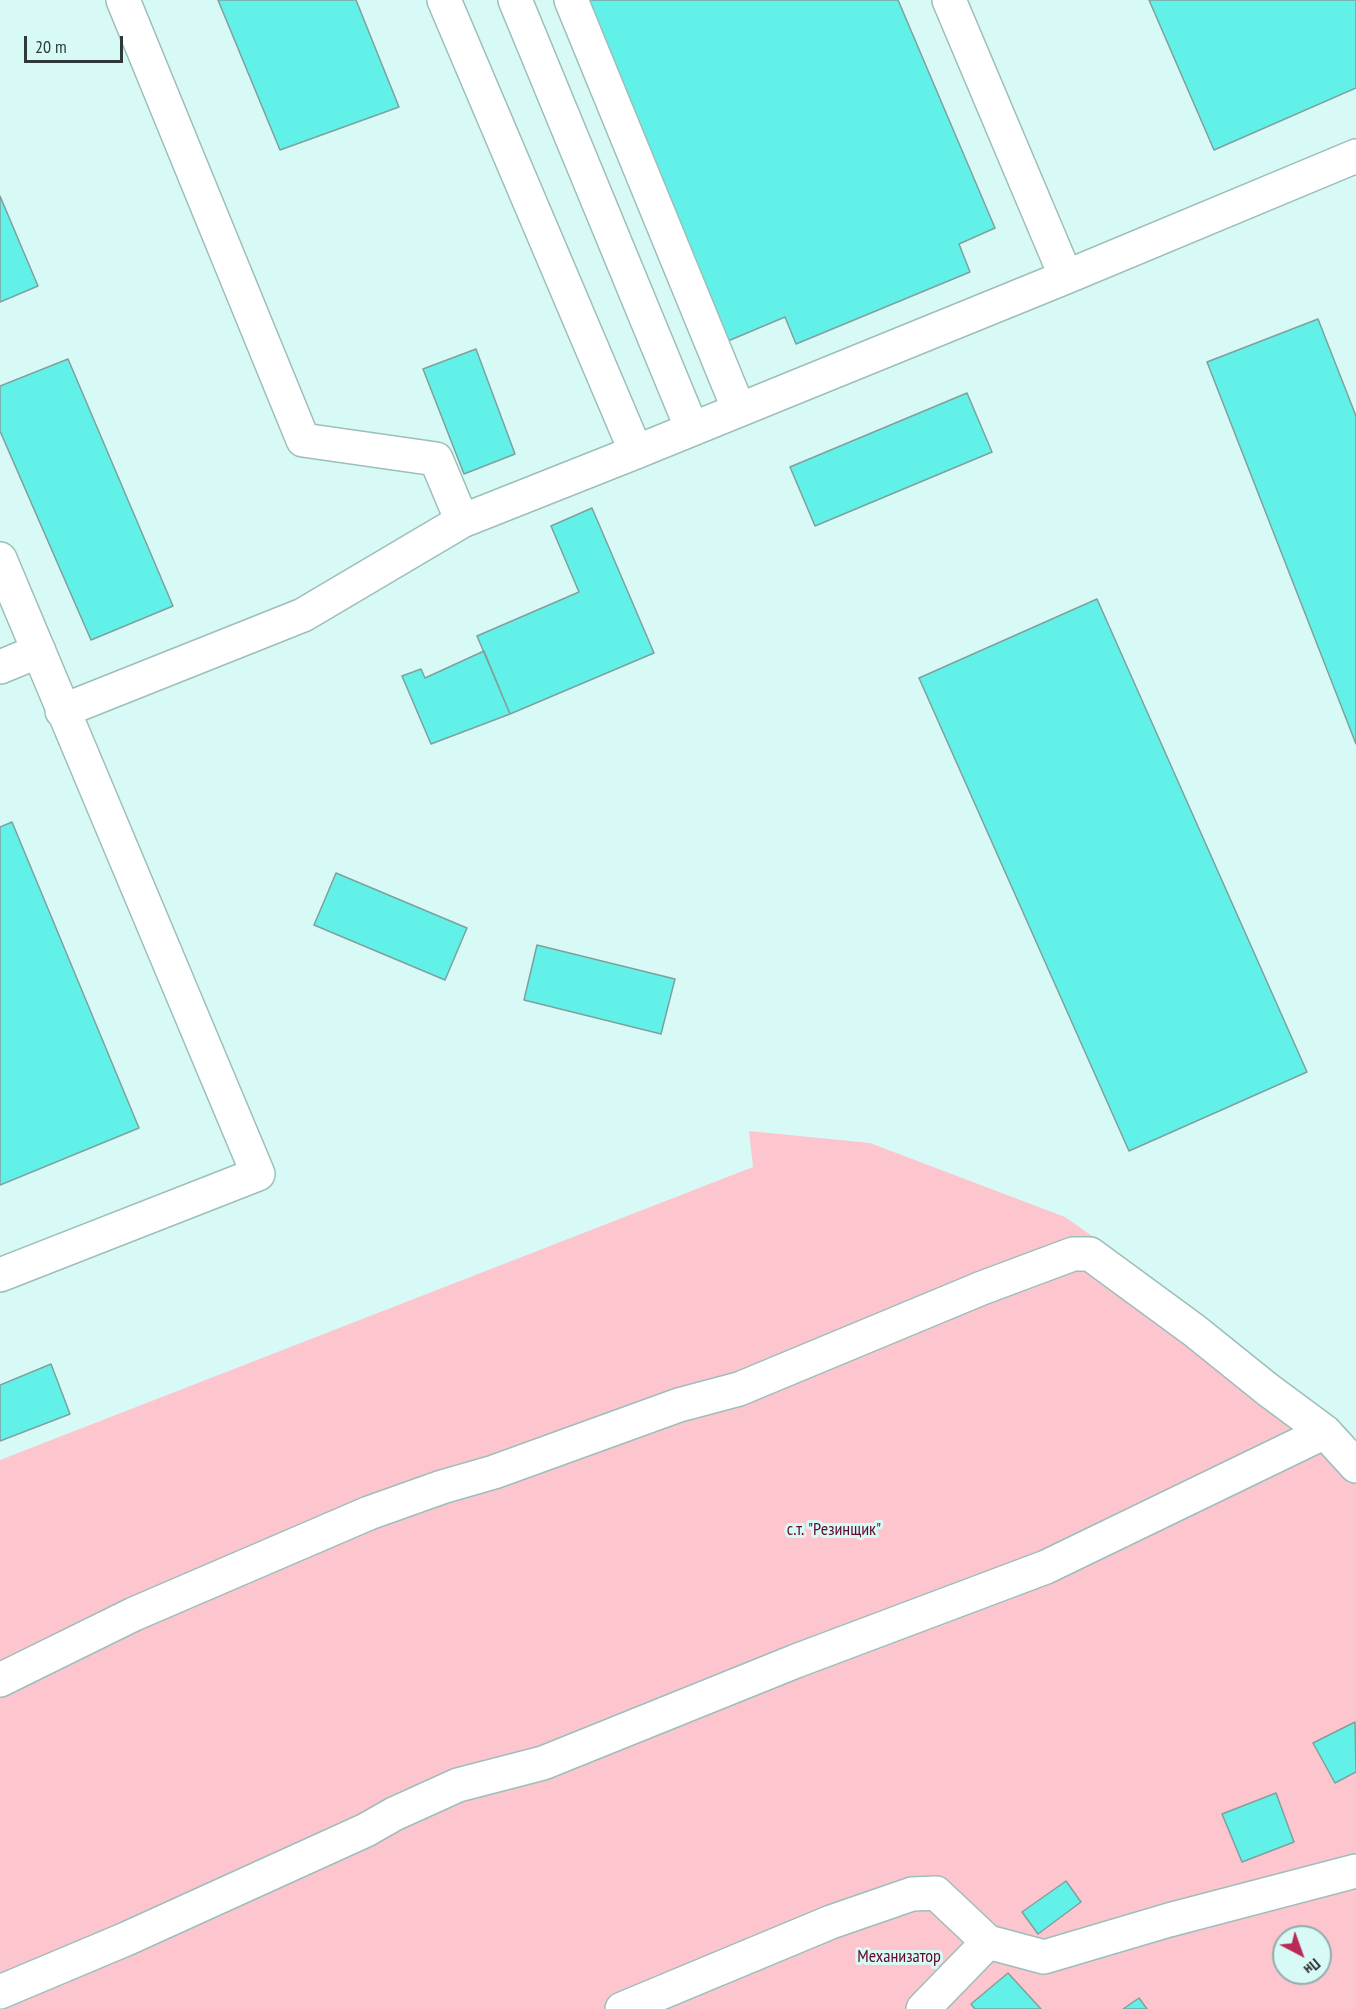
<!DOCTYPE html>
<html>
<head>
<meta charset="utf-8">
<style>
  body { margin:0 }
  #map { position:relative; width:1356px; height:2009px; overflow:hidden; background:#d7faf6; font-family:"PT Sans Narrow",sans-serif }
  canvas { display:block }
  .north { position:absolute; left:1272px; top:1925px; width:60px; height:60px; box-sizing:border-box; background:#d7faf6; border:2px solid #93adaa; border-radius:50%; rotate:139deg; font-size:16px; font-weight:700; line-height:24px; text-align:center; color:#2d3a39 }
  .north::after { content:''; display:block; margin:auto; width:21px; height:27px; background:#b92a56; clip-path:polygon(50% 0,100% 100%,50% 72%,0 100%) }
  .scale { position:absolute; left:24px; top:36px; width:99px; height:27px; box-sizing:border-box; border:3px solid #2d3a39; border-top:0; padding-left:8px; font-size:18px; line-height:21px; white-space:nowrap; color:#2d3a39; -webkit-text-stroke:4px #d7faf6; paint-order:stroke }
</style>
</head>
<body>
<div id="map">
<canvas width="1356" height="2009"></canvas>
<div class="north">Пн</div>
<div class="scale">20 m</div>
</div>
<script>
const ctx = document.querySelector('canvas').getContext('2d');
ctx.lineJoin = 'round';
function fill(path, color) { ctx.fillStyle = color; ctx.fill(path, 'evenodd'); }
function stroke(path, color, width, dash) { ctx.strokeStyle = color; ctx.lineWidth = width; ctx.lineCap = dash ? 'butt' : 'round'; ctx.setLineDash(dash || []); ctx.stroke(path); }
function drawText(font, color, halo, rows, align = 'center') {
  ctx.font = font + ' "PT Sans Narrow",sans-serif'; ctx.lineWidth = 6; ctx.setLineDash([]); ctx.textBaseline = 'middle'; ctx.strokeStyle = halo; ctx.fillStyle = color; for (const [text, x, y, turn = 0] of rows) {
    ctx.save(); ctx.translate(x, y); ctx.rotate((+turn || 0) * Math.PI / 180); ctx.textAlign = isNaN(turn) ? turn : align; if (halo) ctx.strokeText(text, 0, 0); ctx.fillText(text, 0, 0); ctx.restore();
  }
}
fill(new Path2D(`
  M749,1131L870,1143L1065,1217L1092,1236L1087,1261L1356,1474V2009H929L976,1961L940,1884L607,2009H0V1460L753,1167ZM1284,1937H1320V1973H1284Z
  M932,1898L983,1943L921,2009H633Z`), '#fdc6cf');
const building = new Path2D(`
  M218,0H356L399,107L280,150Z
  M584,0H898L995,228L959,244L970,272L796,344L785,317L728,341Z
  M1149,0H1356V88L1214,150Z
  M0,196L38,286L0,302Z
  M1318,319L1356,416V744L1207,362Z
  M476,349L515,454L464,474L423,369Z
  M68,359L173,606L91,640L0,431V386Z
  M967,393L992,452L815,526L790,467Z
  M592,508L654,653L510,714L477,636L579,592L551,526Z
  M1097,599L1307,1072L1129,1151L919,678Z
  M484,651L510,714L431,744L402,676L421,669L425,678Z
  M12,822L139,1128L0,1185V827Z
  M336,873L467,928L445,980L314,925Z
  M537,945L675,979L661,1034L524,1000Z
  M51,1364L70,1414L0,1441V1385Z
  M1355,1722L1356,1772L1335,1783L1313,1743Z
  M1276,1793L1294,1842L1242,1862L1222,1814Z
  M1066,1881L1081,1902L1038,1934L1022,1912Z
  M1008,1973L1041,2009H975L971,2004Z
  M1139,1998L1147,2009H1123Z`);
fill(building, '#62f1e8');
stroke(building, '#80a09d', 1.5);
const minor = new Path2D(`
  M123,0L303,440L436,459L462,521
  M444,0L636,452
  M515,0L692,429
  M571,0L739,410
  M949,0L1066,277
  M0,559L258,1174L0,1275
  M0,667L39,651
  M62,711L303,615L462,521L636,452L1066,277L1356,156
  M0,1680L134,1614L369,1513L442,1487L494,1472L679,1405L739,1389L982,1288L1073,1254H1090L1195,1331L1267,1389L1325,1432L1356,1466
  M0,1992L126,1939L366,1830L394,1814L458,1785L543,1763L796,1661L1046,1567L1325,1432
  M622,2009L831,1922L912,1894L936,1893L988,1942L1044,1957L1169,1920L1356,1871
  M923,2009L988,1942`);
stroke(minor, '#9dbebb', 36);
stroke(minor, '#fff', 33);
drawText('18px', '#630929', '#d7faf6', [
  ["с.т. \"Резинщик\"",834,1530],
  ["Механизатор",899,1957]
]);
</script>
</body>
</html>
